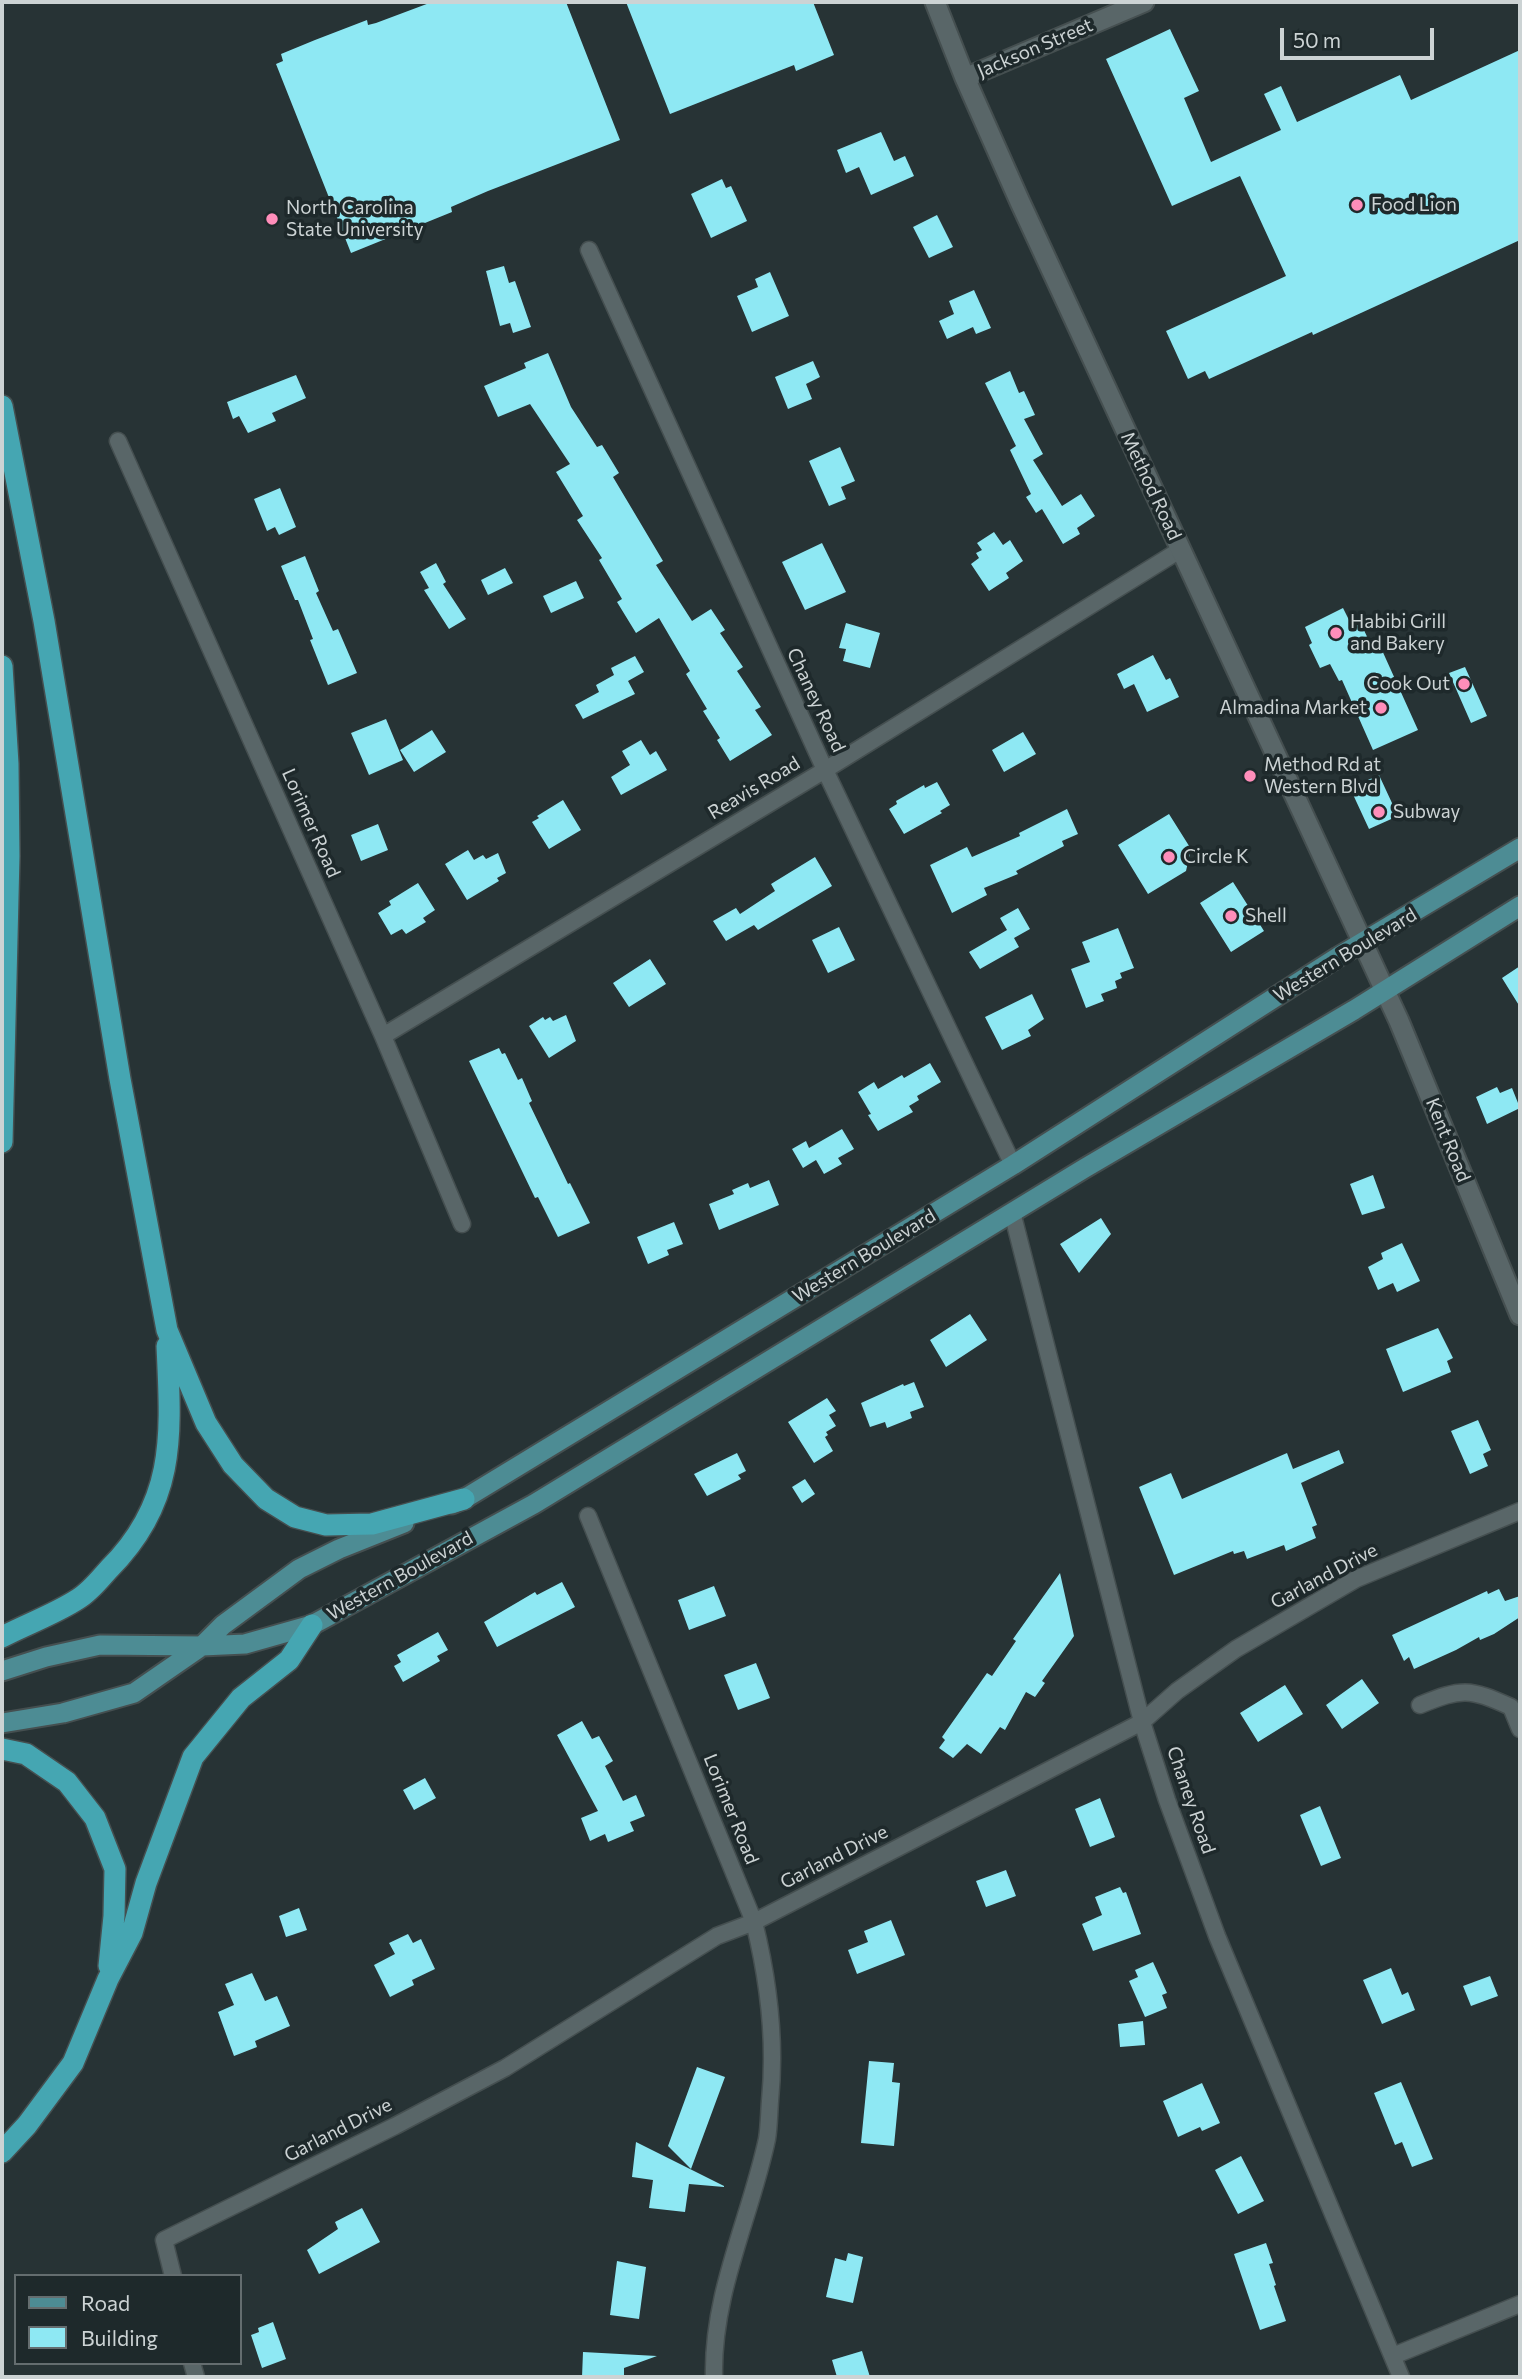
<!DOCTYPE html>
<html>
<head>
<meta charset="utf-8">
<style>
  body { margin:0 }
  #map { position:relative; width:1522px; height:2379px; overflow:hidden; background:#273335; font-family:Commissioner,sans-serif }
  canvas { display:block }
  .frame { position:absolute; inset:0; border:4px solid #ccd3d4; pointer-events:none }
  .legend { position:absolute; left:14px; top:2274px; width:228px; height:91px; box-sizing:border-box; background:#1e292b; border:2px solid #646d6f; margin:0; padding:9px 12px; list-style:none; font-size:21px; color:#ccd3d4 }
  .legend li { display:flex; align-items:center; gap:14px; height:35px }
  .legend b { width:35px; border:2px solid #646d6f }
  .scale { position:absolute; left:1280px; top:28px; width:154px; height:32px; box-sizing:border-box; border:4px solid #ccd3d4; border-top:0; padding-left:9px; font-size:21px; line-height:24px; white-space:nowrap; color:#ccd3d4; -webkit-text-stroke:5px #1e292b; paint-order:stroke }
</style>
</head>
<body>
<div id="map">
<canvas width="1522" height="2379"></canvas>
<div class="frame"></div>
<ul class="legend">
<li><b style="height:9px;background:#4d8c94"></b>Road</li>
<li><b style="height:19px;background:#8ee8f3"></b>Building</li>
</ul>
<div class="scale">50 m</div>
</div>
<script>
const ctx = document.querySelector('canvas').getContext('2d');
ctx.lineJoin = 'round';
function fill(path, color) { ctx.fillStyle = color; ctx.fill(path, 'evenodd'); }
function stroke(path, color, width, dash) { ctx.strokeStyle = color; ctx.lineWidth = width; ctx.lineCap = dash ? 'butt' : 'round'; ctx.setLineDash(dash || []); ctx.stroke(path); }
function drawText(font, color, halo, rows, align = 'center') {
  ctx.font = font + ' Commissioner,sans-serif'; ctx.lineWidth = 7; ctx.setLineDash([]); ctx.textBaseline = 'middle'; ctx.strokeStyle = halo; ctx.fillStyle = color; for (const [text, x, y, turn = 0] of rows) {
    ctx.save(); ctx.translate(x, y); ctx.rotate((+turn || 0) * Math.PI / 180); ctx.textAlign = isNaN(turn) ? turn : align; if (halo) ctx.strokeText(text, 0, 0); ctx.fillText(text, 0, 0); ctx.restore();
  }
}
fill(new Path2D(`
  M432,2H566L620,140L488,191L451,207L452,212L351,253L276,64L283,61L281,54L315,40L367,20L368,25L376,23Z
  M626,2H813L834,55L796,71L794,65L670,114Z
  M1170,29L1199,91L1184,98L1211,162L1281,130L1264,94L1281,86L1297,122L1400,75L1411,100L1520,50V240L1313,335L1312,332L1209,379L1205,371L1188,379L1166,331L1286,276L1240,176L1172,206L1106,59Z
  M881,132L894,161L905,156L914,176L871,195L859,167L846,173L837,150Z
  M722,179L726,188L731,186L747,221L711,238L691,194Z
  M937,215L953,247L929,258L913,227Z
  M504,266L509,283L515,281L531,327L513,333L510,323L500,326L486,271Z
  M770,272L789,316L752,332L737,296L758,287L755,279Z
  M974,290L991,328L976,334L973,327L947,339L939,321L954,314L949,301Z
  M548,353L571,407L597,447L602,445L619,473L613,477L663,561L656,565L692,621L711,609L725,630L720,633L743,667L737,671L761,707L755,710L772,735L730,761L717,740L720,738L703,711L707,709L686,674L690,671L659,618L636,633L617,602L622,599L599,560L602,558L577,520L583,516L556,472L570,464L530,404L498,417L484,386L526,368L524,363Z
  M813,361L820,377L806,384L812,399L788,409L775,377Z
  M1010,371L1019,393L1024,391L1035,415L1024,419L1043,454L1033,460L1062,506L1081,494L1095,516L1077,528L1080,534L1063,544L1042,509L1036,513L1026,497L1031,494L1010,450L1016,446L985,383Z
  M296,375L306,398L272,413L276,421L248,433L239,416L233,419L227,402Z
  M840,447L855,481L841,487L846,499L829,506L809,461Z
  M280,488L296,527L279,535L275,527L267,531L254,499Z
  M994,532L1003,545L1010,540L1023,561L1006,573L1009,578L989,591L971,564L979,558L976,553L982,550L977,543Z
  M822,543L846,592L805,610L782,562Z
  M305,556L319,591L316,593L333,631L338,629L357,673L328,685L310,640L313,639L298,600H295L281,566Z
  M436,563L446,582L443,584L466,619L449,629L424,590L429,588L420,572Z
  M505,568L513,583L488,595L481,580Z
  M576,581L584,598L551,613L543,596Z
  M1343,608L1352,626L1360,622L1374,651L1381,648L1418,730L1373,750L1342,680L1339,681L1330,664L1320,668L1309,645L1312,643L1305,627Z
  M846,623L880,633L870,668L843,661L846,649L839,648Z
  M1153,655L1166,680L1170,678L1179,697L1147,712L1134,684L1124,689L1117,674Z
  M635,656L644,672L628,681L635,694L583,719L575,705L599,692L596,685L614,675L611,668Z
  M1465,667L1487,716L1471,723L1449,673Z
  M386,719L403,760L369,775L351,733Z
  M432,730L446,752L414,772L400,750Z
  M1023,732L1036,754L1004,772L992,750Z
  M641,740L650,755L656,751L667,770L621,795L611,777L630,765L622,751Z
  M1379,775L1398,816L1369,829L1350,788Z
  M937,782L950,805L940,811L942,813L904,834L889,809L897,804L896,801L924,785L925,788Z
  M563,800L581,830L549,849L532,822L539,818L537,816Z
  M1067,809L1078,834L1062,841L1064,846L1016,871L1018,874L984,888L987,895L952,913L930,865L967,847L972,857L1020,836L1019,833Z
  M1169,814L1191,849L1186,871L1148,894L1118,845Z
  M378,824L388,850L361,861L351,835Z
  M468,850L474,860L483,855L486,859L498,853L506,873L497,878L499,881L467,900L445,864Z
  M815,857L832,886L758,930L754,925L726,941L713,921L736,908L740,914L775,891L771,884Z
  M1233,882L1264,931L1231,952L1200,903Z
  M418,883L435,910L423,918L426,922L406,934L402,929L391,935L378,913L391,905L389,901Z
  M1018,908L1030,929L1014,938L1019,947L980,969L969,952L1007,930L1000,918Z
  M839,927L855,960L828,973L812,940Z
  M1118,928L1134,968L1120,973L1122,978L1115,981L1117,988L1101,994L1104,1001L1086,1008L1071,969L1090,962L1082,942Z
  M650,959L666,984L629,1007L613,983Z
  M1520,966V1007L1502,978Z
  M1032,994L1044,1019L1028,1030L1031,1036L1002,1050L985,1017Z
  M566,1015L576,1041L549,1058L529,1026L543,1017L545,1020L550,1017L553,1021Z
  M499,1048L502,1054L505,1053L518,1080L522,1078L532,1101L529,1103L568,1184L570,1183L590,1223L558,1237L538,1197L535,1198L469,1061Z
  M930,1063L941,1082L917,1096L919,1100L909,1106L913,1112L878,1131L868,1115L871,1114L858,1092L874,1082L878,1089L902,1075L904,1078Z
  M1497,1087L1500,1093L1512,1088L1520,1108L1487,1124L1476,1097Z
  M842,1129L854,1149L838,1158L842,1164L824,1174L816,1160L803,1168L792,1149L806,1141L809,1148Z
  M1373,1175L1385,1208L1362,1215L1350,1184Z
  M769,1180L779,1205L719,1230L709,1204L734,1194L732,1190L748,1183L750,1188Z
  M1101,1218L1111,1234L1079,1273L1060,1244Z
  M674,1222L683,1244L667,1250L669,1255L648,1264L637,1237Z
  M1402,1243L1420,1281L1397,1292L1393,1283L1378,1290L1368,1267L1383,1259L1381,1253Z
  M970,1314L987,1340L946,1367L930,1340Z
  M1438,1328L1453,1358L1447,1361L1451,1372L1403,1392L1386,1349Z
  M914,1382L924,1407L910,1412L912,1418L887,1428L885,1422L870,1427L861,1403L903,1384L904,1386Z
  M827,1398L836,1411L829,1415L836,1426L826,1432L828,1435L825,1437L833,1451L814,1463L788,1422Z
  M1478,1420L1491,1450L1483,1454L1488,1466L1470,1474L1451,1431Z
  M1339,1450L1344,1463L1301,1483L1317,1525L1312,1527L1316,1538L1286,1551L1284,1545L1247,1559L1244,1551L1234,1554L1233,1551L1174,1575L1139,1487L1171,1473L1182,1499L1287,1453L1293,1469Z
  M737,1453L746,1471L738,1475L741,1479L707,1496L694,1474Z
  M805,1479L815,1494L802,1503L792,1487Z
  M1060,1573L1074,1636L1042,1681L1045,1683L1035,1697L1026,1692L1005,1730L1000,1727L981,1754L967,1744L953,1758L939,1748L945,1740L942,1737L987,1673L992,1676L1016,1641L1013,1639Z
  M562,1582L575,1607L497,1647L484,1622L535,1592L537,1595Z
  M714,1586L726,1616L689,1630L678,1600Z
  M1499,1589L1505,1601L1520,1596V1617L1494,1634L1480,1640L1479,1637L1456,1650L1414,1669L1409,1657L1404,1661L1392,1635L1487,1591L1488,1594Z
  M438,1632L448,1650L437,1656L440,1661L403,1682L394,1666L401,1662L397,1655Z
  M756,1663L770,1698L738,1710L724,1675Z
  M1362,1679L1379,1703L1342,1729L1326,1705Z
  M1285,1685L1303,1714L1258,1742L1240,1713Z
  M582,1721L592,1739L599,1736L613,1761L605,1766L623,1801L636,1795L645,1816L630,1822L634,1831L608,1842L605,1834L590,1841L581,1818L598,1811L557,1735Z
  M425,1778L436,1798L414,1810L403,1790Z
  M1100,1798L1115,1837L1090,1847L1075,1809Z
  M1320,1806L1341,1858L1321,1866L1300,1815Z
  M1006,1870L1016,1896L986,1907L976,1881Z
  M1120,1887L1123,1893L1126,1892L1141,1934L1093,1951L1082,1924L1102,1915L1095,1897Z
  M299,1908L307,1930L286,1937L279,1916Z
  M891,1920L905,1955L857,1974L848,1950L868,1942L864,1931Z
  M408,1934L413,1943L421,1939L435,1969L412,1980L414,1985L390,1997L374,1965L395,1954L389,1943Z
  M1153,1962L1167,1993L1162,1995L1167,2008L1145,2017L1129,1981L1138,1977L1135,1970Z
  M1391,1968L1402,1995L1408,1992L1415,2010L1382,2024L1363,1980Z
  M252,1973L265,2001L277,1996L290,2026L255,2041L257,2047L234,2056L218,2012L234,2005L225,1984Z
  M1490,1976L1498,1996L1471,2006L1463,1986Z
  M1143,2021L1145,2045L1120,2047L1118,2024Z
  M869,2061L894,2063L892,2082L900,2083L894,2146L861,2143Z
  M697,2067L725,2077L691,2169L668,2146Z
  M1401,2082L1433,2159L1412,2167L1402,2142L1395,2145L1374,2093Z
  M1202,2083L1220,2123L1202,2131L1200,2127L1178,2137L1163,2101Z
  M636,2142L724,2186V2187L689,2184L685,2212L649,2208L653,2180L632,2177Z
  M1241,2156L1264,2201L1238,2214L1215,2170Z
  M362,2208L380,2242L319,2274L307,2250L338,2229L335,2222Z
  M1266,2243L1273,2263L1269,2264L1276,2285L1274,2286L1286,2321L1260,2330L1234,2254Z
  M848,2253L863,2257L853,2303L826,2297L835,2258L846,2261Z
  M617,2261L646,2267L639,2319L610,2315Z
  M273,2322L286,2359L262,2368L251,2335L259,2332L258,2328Z
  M862,2351L870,2377H837L832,2360Z
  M583,2352L657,2356L624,2368V2377H582Z`), '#8ee8f3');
const minor = new Path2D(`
  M589,250L825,770L1013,1165
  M118,441L383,1036L462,1224
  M383,1036L825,770L1180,550
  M1012,1212L1142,1722L1167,1800L1217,1936L1401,2377
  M588,1516L754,1922C769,1982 776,2040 770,2101C769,2114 769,2127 767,2139C750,2219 712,2293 714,2377
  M1420,1705C1462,1688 1469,1688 1511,1707L1520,1729
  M173,2276L164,2240L395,2126L505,2068L717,1936L754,1922L1142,1722L1177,1691L1236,1649L1356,1579L1520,1511
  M1393,2356L1520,2304
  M192,2363L196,2377`);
const tertiary = new Path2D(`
  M935,2L965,78L1020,202L1399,1021L1520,1315
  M965,78L1144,2`);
const primary = new Path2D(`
  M452,1504L464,1499L1013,1165L1338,957L1520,848
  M2,1671L46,1657L100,1645L202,1646L245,1644L312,1625L534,1504L1085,1168L1354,1010L1520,906
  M2,1723L63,1713L134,1693L202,1646L223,1625L299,1569L339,1549L404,1523`);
const motorway = new Path2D(`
  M2,406L44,621L120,1079L167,1330L206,1423L233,1465L266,1499L295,1517L326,1525L372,1524L464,1499
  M2,666L8,764L9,856L2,1142
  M2,1637C27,1624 55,1614 78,1599C90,1592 100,1579 109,1569C177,1501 171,1434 167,1346
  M2,1749L26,1754L67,1782L95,1818L115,1869L114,1916L109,1966
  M2,2152L27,2125L73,2063L108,1979L132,1933L146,1883L193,1757L241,1698L289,1660L312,1625`);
stroke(minor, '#454f50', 19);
stroke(tertiary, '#454f50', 23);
stroke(primary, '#454f50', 23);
stroke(motorway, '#454f50', 24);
stroke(minor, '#596668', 16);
stroke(tertiary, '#596668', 19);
stroke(primary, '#4d8c94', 19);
stroke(motorway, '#45a6b2', 21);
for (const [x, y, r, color] of [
  [1357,205,7,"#ff8eba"],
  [272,219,7,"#ff8eba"],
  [1336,633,7,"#ff8eba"],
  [1464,684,7,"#ff8eba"],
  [1381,708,7,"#ff8eba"],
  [1250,776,7,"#ff8eba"],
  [1379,812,7,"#ff8eba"],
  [1169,857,7,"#ff8eba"],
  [1231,916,7,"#ff8eba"]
]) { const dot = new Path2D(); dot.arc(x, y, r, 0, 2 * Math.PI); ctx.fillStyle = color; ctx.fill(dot); stroke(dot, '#1e292b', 2.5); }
drawText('19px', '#ccd3d4', '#1e292b', [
  ["Jackson Street",1035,48,-23],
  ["Method Road",1151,486,65],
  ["Chaney Road",816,700,65],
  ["Reavis Road",754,788,-31],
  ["Lorimer Road",311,823,66],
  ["Western Boulevard",1345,955,-31],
  ["Kent Road",1448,1140,68],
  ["Western Boulevard",864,1256,-31],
  ["Western Boulevard",400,1576,-29],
  ["Garland Drive",1324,1576,-28],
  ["Chaney Road",1191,1800,71],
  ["Lorimer Road",731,1809,68],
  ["Garland Drive",834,1857,-27],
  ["Garland Drive",338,2130,-27]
]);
drawText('19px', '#ccd3d4', '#1e292b', [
  ["Food Lion",1371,205],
  ["North Carolina",286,208],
  ["State University",286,230],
  ["Habibi Grill",1350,622],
  ["and Bakery",1350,644],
  ["Cook Out",1450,684,"right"],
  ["Almadina Market",1367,708,"right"],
  ["Method Rd at",1264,765],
  ["Western Blvd",1264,787],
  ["Subway",1393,812],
  ["Circle K",1183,857],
  ["Shell",1245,916]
], 'left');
</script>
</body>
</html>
